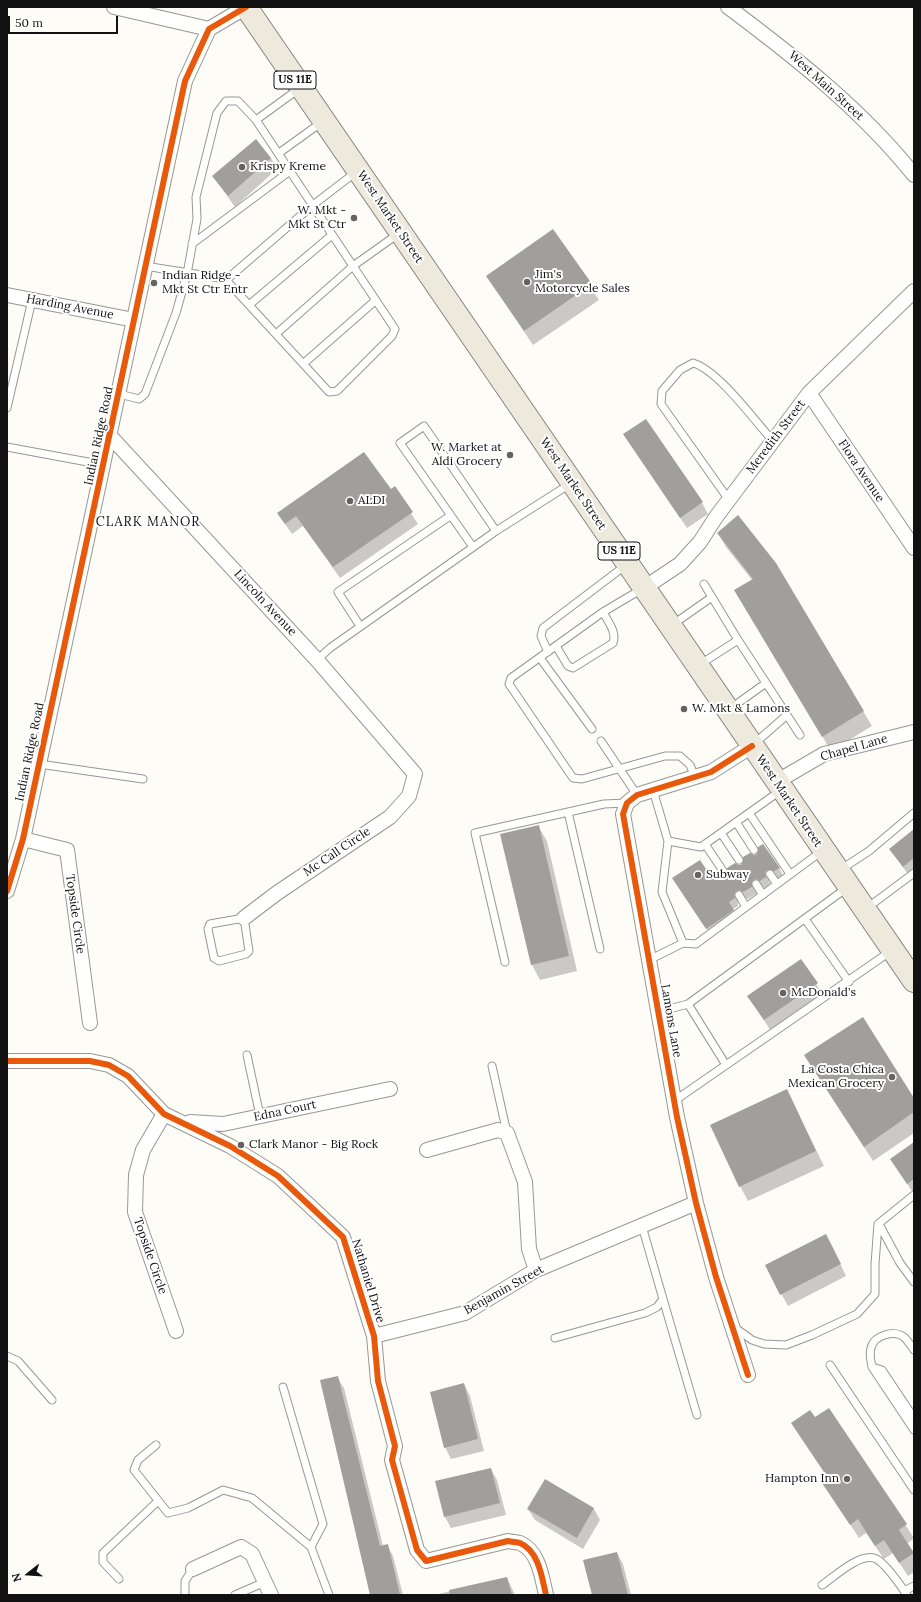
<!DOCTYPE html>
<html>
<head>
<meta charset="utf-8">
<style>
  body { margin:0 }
  #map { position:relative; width:921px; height:1602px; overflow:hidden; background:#fdfcf7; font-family:Lora,serif }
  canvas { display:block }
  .frame { position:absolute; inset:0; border:8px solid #111; pointer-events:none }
  .north { position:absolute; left:8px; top:1554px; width:40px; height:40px; -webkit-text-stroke:3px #fff; paint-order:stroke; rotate:253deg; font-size:11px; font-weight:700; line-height:16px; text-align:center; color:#111 }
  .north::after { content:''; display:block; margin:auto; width:14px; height:18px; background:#111; clip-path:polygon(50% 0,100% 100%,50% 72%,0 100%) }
  .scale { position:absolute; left:8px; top:16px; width:110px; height:18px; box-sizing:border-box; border:2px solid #111; border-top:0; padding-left:5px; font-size:12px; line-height:14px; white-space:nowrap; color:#111; -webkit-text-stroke:3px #fff; paint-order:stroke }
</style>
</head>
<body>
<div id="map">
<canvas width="921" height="1602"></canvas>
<div class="frame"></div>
<div class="north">N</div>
<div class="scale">50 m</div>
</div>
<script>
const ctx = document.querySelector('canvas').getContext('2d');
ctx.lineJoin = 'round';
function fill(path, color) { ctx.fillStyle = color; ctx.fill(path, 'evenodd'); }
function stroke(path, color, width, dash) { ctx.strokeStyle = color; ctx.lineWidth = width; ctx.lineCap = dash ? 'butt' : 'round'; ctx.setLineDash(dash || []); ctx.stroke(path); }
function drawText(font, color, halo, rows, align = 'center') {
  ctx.font = font + ' Lora,serif'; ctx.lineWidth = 4; ctx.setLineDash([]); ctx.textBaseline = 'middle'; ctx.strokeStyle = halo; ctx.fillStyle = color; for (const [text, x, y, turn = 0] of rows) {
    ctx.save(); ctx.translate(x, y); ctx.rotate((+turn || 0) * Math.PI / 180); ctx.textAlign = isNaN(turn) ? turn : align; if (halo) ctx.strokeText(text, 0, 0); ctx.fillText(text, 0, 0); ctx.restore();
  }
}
fill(new Path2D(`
  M271,158L277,169L235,207L213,176Z
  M553,230L599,300L533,345L487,276Z
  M624,435L702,503L708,514L687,528Z
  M394,488L418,524L340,578L303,526L292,534L278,514L390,491Z
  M718,533L775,564L872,726L831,751L744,604L752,580L726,547Z
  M538,826L547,841L577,971L540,980L532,965Z
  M914,830V874L910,877L890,849Z
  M739,866L779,868L783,875L779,878L772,877L769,880L770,884L765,888L761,886L757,887L756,894L748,899L744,897L740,898L738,902V906L732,910L737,918L711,935L678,886L726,876Z
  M801,960L823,995L771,1031L748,996Z
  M814,1070L914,1100V1133L873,1161Z
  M787,1090L824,1166L748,1201L740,1186Z
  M914,1144V1194L891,1160Z
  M832,1246L846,1276L788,1306L766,1266Z
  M337,1377L344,1388L383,1546L387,1545L393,1556L403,1595H371Z
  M464,1384L470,1396L484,1451L451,1459L445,1447Z
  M829,1409L914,1538L907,1544L914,1554V1572L908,1576L893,1553L884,1559L866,1533L859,1538L823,1483L829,1479L792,1423L815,1419Z
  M491,1469L497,1480L506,1515L451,1528L445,1517Z
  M545,1480L594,1509L600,1520L583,1549L535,1520L528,1509Z
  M617,1553L623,1564L631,1595H593Z
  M507,1578L515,1595H434Z`), '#0003');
fill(new Path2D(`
  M256,139L271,158L228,196L212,176Z
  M553,229L592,284L524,331L486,276Z
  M646,419L703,502L680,518L623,434Z
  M364,452L391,489L395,486L413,512L333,567L296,516L285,524L277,513Z
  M738,515L776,563L864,711L822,737L734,590L753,579L717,533Z
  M539,825L569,956L531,965L500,834Z
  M914,829V858L903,867L889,849Z
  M763,844L780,868L774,871L767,870L765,872L766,877L760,881L756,879L753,880L752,887L743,892L739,890L736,891L734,895L735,898L729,902L734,910L706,929L672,878L700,860L712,878L719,874L725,875L728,873L727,868L735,863L739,865L742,864L743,857L750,853L754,855L757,854L758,847Z
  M801,959L818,983L764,1020L747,996Z
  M863,1017L914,1098V1112L864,1147L804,1055Z
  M787,1089L816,1151L739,1187L710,1125Z
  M914,1142V1179L907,1184L890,1159Z
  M826,1234L841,1264L780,1295L765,1265Z
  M338,1376L380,1546L388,1544L400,1595H370L320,1380Z
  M464,1383L478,1439L444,1448L430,1392Z
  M829,1408L907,1524L899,1530L914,1553L899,1563L884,1540L875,1546L858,1519L850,1525L822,1483L828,1478L791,1423L810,1410L815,1417Z
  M491,1468L500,1503L444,1517L435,1481Z
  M545,1479L594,1508L577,1538L527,1509Z
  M617,1552L628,1595H592L583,1560Z
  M507,1577L512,1595H450L449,1590Z`), '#a19f9c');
const lane = new Path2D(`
  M256,120L300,88
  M279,153L322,122
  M192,244L290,171
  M146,266C172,271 199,273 226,280L329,392L337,391L392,336L395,329L353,266L276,334
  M226,280L313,205L356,172
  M249,305L332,235
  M303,364L376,300
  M119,394L139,399L145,394L176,313L187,274L197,219L196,197L217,113L226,101H238L256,120L353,266L398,234
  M7,408L32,300
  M7,447L104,465
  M729,500L661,404L662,391L680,370L693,363C718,370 754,420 773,441
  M473,547L400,443L424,426L496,531
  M704,584L738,640
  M642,589L603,612L511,678L509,684L573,778L582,779L665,756H680L690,765L695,777
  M672,625L712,597
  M360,626L338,592L450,516
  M556,646L568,666L573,668L613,643C617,632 608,622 603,612
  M548,652L541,636L543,628L626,565
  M540,658L592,729
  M317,660L330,648L496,531L570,484
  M699,665L738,640L800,735
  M731,708L766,683
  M601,741L637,795
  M755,743L787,715
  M39,764L143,779
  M653,790L668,841L662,892L683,943
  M568,812L600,949
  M749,813L790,874
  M736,822L754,850
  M721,833L739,860
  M668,841L701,847L780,791
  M705,844L723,871
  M840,870L869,851L914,813
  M770,874L777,884
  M756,884L763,895
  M739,895L746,907
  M867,908L914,873
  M244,918L249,951L246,954L219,961L214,958L208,929L210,924Z
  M805,919L849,982
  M649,960L683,943L696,944L822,851
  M505,962L475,833L604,804L627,803
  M688,1004L726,1065
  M658,1012L688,1004L848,887
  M247,1055L260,1116
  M492,1066L507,1133
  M674,1101L891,951
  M879,1224L900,1263L914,1282
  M663,1299L697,1415
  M734,1327L752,1340L764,1344L786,1345L812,1335L857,1314L875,1294V1264L878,1224L914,1195
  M555,1338L645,1313L657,1307L663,1299L642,1226
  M914,1350C911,1346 908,1341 905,1338C895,1329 874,1335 871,1348C869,1354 871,1361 872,1367L914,1430
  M7,1356L18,1361L52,1400
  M830,1365L914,1490
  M872,1367L882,1370L914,1418
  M283,1387L323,1524L311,1547
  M156,1445L138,1460L134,1470L168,1513L188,1508L223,1490L252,1498L311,1547L329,1595
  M119,1579L103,1562V1553L158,1501
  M822,1585C834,1577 858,1554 874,1558C883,1560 901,1586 907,1595
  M904,1591L914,1586
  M185,1595V1581L193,1569
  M235,1595L265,1582`);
const street = new Path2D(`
  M114,7L209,29
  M728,7C795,57 862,110 914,175
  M7,295L134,320
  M809,393L914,548
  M110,436L317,660L415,774L409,796L390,817L277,893L244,918
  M644,588L680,564L700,542L716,517L809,393L914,291
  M776,782L824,754L914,732
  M23,839L67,850L90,1023
  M7,891L23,839L185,81L209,29L246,7
  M7,1061H90L109,1065L128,1076L164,1114L230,1146L278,1176L343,1237L374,1336L378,1381L395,1446L392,1460L417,1550L426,1561L508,1541C512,1542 517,1542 520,1543C539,1551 542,1578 546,1595
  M164,1114L143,1150L136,1175L135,1212L176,1331
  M190,1122L223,1124L390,1089
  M427,1150L498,1130L507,1133L525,1182L529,1249L536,1270
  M374,1336L465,1313L536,1270L696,1203
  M748,1375L716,1277L696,1203L677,1117L623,814L627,803L637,795L711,772L752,746
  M193,1569L241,1547L252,1554L271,1595`);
const primary = new Path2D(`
  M246,7L914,981`);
stroke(lane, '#979795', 9);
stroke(street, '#979795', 16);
stroke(primary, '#858482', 24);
stroke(lane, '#fffffe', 7);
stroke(street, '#fffffe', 14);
stroke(primary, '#ede9dc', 22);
stroke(new Path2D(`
  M7,891L23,839L185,81L209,29L246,7
  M7,1061H90L109,1065L128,1076L164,1114L230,1146L278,1176L343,1237L374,1336L378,1381L395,1446L392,1460L417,1550L426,1561L508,1541C512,1542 517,1542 520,1543C539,1551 542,1578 546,1595
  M748,1375L716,1277L696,1203L677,1117L623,814L627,803L637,795L711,772L752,746`), '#e8590c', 6);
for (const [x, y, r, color] of [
  [242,167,4,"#646362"],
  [354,218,4,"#646362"],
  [527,282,4,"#646362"],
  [154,283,4,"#646362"],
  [510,455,4,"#646362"],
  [350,501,4,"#646362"],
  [684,709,4,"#646362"],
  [698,875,4,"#646362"],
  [783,993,4,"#646362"],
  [892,1077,4,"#646362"],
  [241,1145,4,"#646362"],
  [847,1479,4,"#646362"]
]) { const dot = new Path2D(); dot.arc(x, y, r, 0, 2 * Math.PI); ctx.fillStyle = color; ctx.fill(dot); stroke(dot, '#fff', 1.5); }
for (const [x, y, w] of [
  [295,80,42],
  [619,551,42]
]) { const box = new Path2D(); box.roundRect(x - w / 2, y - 9, w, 18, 3); ctx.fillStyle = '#fff'; ctx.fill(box); stroke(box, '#111', 1); }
drawText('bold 11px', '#111', null, [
  ["US 11E",295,80],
  ["US 11E",619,551]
]);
drawText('12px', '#111', '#fff', [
  ["West Main Street",826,86,42],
  ["West Market Street",390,217,56],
  ["Harding Avenue",70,307,11],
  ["Indian Ridge Road",99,436,-78],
  ["Meredith Street",776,437,-53],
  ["Flora Avenue",861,471,56],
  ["West Market Street",573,484,56],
  ["Lincoln Avenue",265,603,47],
  ["Chapel Lane",854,748,-16],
  ["Indian Ridge Road",30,752,-78],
  ["West Market Street",789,801,56],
  ["Mc Call Circle",337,852,-34],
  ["Topside Circle",75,914,82],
  ["Lamons Lane",671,1021,80],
  ["Edna Court",285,1111,-12],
  ["Topside Circle",150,1256,71],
  ["Nathaniel Drive",368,1281,73],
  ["Benjamin Street",504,1290,-29]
]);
drawText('12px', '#111', '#fff', [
  ["Krispy Kreme",250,167],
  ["W. Mkt -",346,211,"right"],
  ["Mkt St Ctr",346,225,"right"],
  ["Jim's",535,275],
  ["Motorcycle Sales",535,289],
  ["Indian Ridge -",162,276],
  ["Mkt St Ctr Entr",162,290],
  ["W. Market at",502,448,"right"],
  ["Aldi Grocery",502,462,"right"],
  ["ALDI",358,501],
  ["W. Mkt & Lamons",692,709],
  ["Subway",706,875],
  ["McDonald's",791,993],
  ["La Costa Chica",884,1070,"right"],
  ["Mexican Grocery",884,1084,"right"],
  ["Clark Manor - Big Rock",249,1145],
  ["Hampton Inn",839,1479,"right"]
], 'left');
ctx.letterSpacing = '1px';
drawText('13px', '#111', '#fff', [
  ["CLARK MANOR",148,522]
]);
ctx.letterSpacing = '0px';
</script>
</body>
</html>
